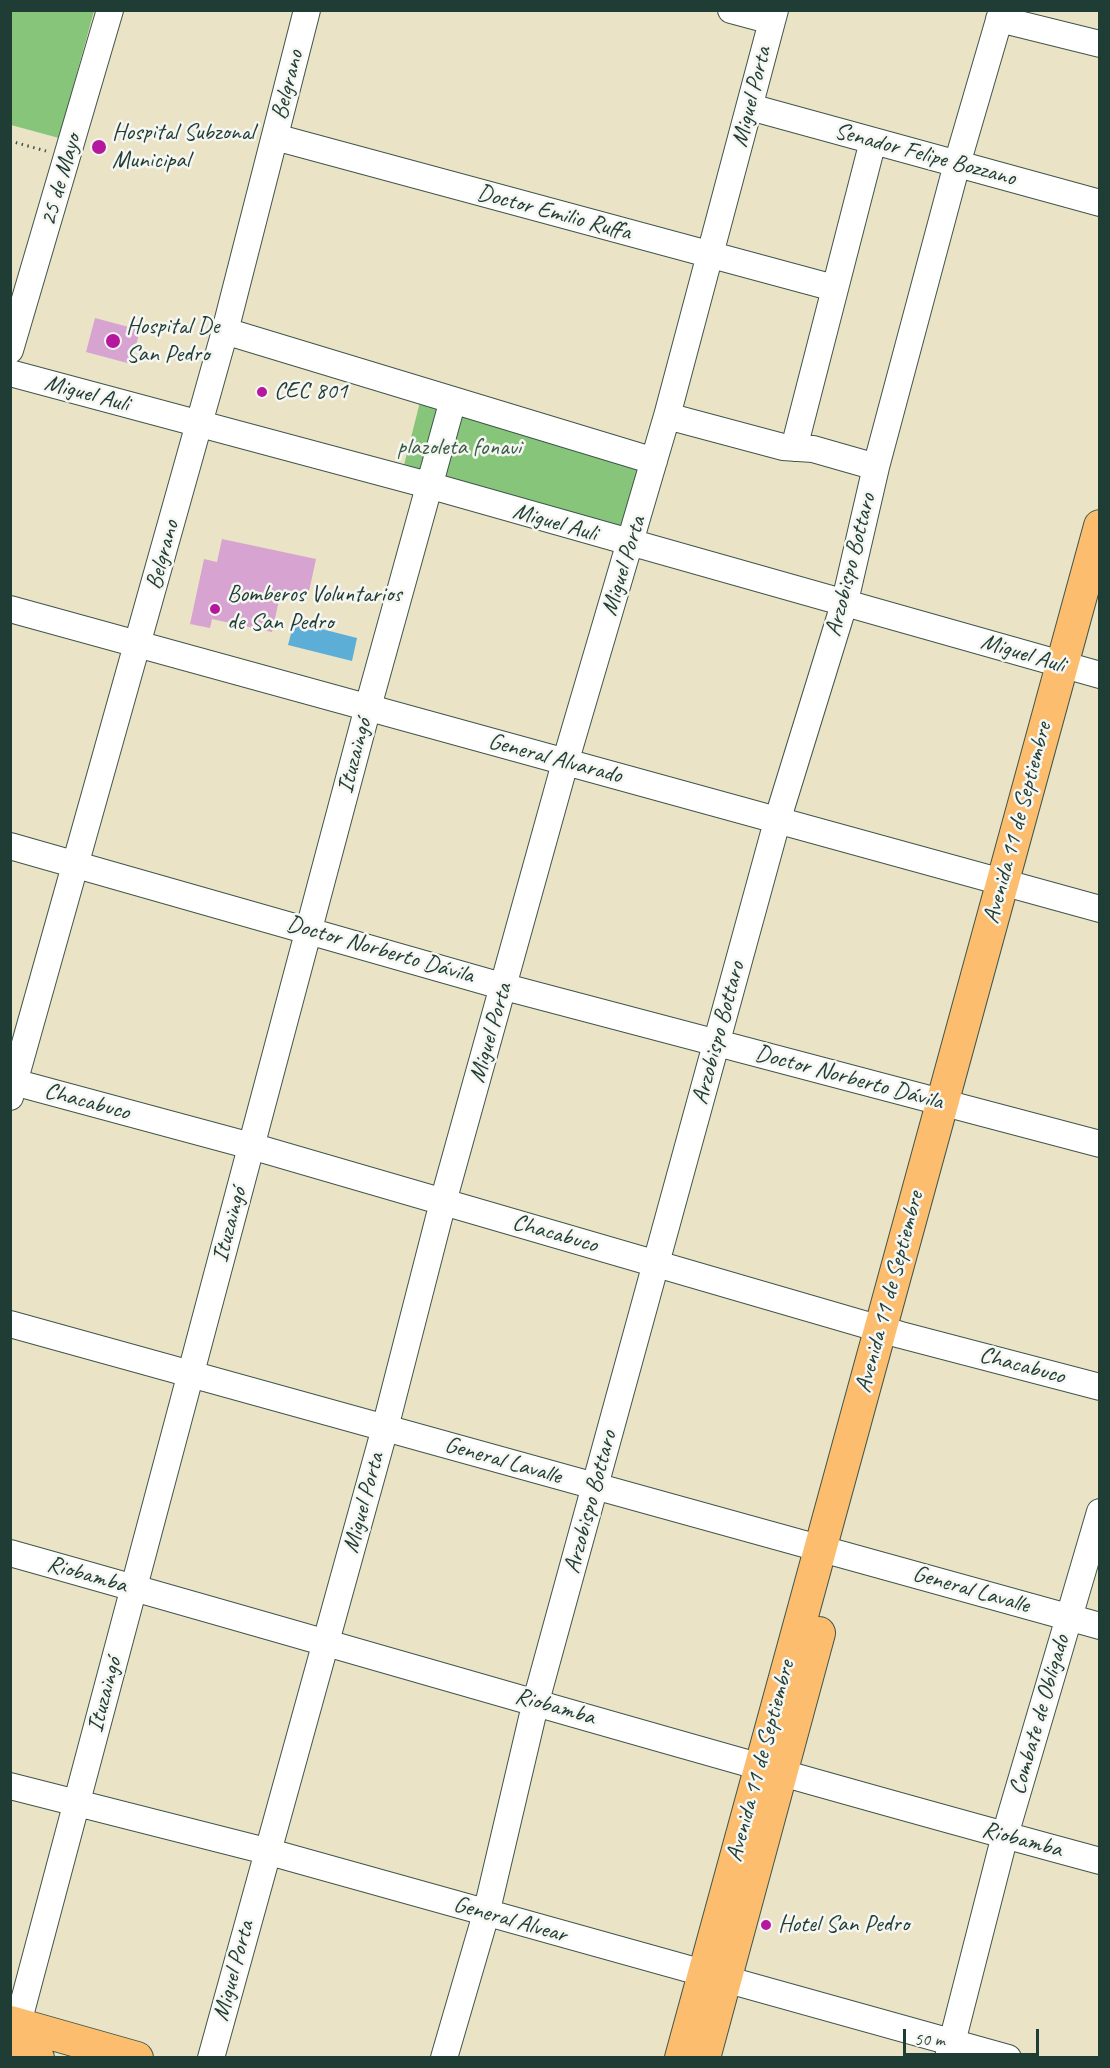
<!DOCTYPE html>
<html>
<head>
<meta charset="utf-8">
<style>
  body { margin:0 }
  #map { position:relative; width:1110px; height:2068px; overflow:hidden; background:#ebe3c5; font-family:Caveat,sans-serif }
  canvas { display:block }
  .frame { position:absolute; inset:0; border:12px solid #1f3d34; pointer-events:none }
  .scale { position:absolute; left:903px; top:2029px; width:136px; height:27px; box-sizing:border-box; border:3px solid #1f3d34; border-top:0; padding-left:8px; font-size:18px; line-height:21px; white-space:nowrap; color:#1f3d34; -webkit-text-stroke:4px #f6f6f2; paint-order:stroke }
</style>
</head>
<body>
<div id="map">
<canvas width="1110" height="2068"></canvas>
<div class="frame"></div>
<div class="scale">50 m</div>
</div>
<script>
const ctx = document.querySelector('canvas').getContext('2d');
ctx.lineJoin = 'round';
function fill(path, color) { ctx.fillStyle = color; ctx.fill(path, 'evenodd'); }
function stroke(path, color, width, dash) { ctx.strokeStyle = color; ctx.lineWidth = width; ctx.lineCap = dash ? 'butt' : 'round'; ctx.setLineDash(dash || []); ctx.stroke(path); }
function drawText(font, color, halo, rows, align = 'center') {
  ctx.font = font + ' Caveat,sans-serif'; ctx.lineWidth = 5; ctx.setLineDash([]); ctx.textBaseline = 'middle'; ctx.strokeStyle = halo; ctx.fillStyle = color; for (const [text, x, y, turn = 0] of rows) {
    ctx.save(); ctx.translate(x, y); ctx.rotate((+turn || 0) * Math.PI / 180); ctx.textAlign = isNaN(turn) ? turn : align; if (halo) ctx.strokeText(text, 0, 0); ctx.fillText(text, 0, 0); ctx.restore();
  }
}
fill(new Path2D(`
  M10,11H94L59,138L11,125Z
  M421,398L648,462L634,536L402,473Z`), '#87c57b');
fill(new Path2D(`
  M294,622L357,638L352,661L288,645Z`), '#5caed7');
fill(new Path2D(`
  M95,318L140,330L131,364L86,352Z
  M222,539L316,559L308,596L281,591L272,632L212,619L210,628L190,624L204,559L217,562Z`), '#d7a3d0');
const minor = new Path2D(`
  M731,10L772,21
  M999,19L1100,44
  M750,107L1100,203
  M275,137L834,288
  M225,331L654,461
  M10,350L110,10
  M10,373L428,485L1100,675
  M667,416L783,447L813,449L876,467
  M794,448L873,141
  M10,609L1100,909
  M10,846L505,987L1100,1144
  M10,1081L251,1146L901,1335L1100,1387
  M10,1097L225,331L307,10
  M10,1324L1100,1626
  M10,1553C374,1655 735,1763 1100,1861
  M10,1786L266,1851L1008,2058
  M13,2042L368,707L453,400
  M211,2058L385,1428L443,1202L565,763L667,416L775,10
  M444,2058L486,1914L536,1701L778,818L845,601L876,467L957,164L1002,10
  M948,2058L1005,1835L1100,1512`);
const major = new Path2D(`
  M10,2022L137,2058
  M10,2050L38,2058
  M681,2058L1100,526
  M704,2058L819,1633`);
stroke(minor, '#3e564a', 28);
stroke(major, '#3e564a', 34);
stroke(new Path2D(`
  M10,141L46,151`), '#3e564a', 3, [1.5, 4.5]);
stroke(minor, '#fff', 26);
stroke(major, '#fcbd6f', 32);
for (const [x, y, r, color] of [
  [99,147,8,"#b5179e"],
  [113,341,8,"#b5179e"],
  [262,392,6,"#b5179e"],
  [215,609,6,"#b5179e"],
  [766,1925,6,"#b5179e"]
]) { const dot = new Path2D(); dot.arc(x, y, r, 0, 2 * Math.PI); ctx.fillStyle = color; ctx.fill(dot); stroke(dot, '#f6f6f2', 2); }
drawText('24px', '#1f3d34', '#f6f6f2', [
  ["Belgrano",288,85,-76],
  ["Miguel Porta",752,97,-76],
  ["Senador Felipe Bozzano",925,155,15],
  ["25 de Mayo",61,180,-74],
  ["Doctor Emilio Ruffa",554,213,15],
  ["Miguel Auli",87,394,15],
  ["Miguel Auli",555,523,16],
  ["Belgrano",163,555,-75],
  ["Arzobispo Bottaro",851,565,-76],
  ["Miguel Porta",624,566,-73],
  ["Miguel Auli",1023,654,17],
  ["Ituzaingó",355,756,-75],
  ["General Alvarado",555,759,15],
  ["Avenida 11 de Septiembre",1018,823,-75],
  ["Doctor Norberto Dávila",380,950,16],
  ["Miguel Porta",491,1033,-74],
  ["Arzobispo Bottaro",719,1033,-75],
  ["Doctor Norberto Dávila",849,1078,15],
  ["Chacabuco",87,1102,15],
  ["Ituzaingó",230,1225,-75],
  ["Chacabuco",555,1234,16],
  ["Avenida 11 de Septiembre",890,1292,-75],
  ["Chacabuco",1022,1366,15],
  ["General Lavalle",503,1461,16],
  ["Arzobispo Bottaro",591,1502,-75],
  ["Miguel Porta",364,1503,-75],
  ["Riobamba",87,1575,16],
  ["General Lavalle",971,1590,16],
  ["Ituzaingó",105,1695,-75],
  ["Riobamba",555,1707,16],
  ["Combate de Obligado",1040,1715,-74],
  ["Avenida 11 de Septiembre",761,1761,-75],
  ["Riobamba",1022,1840,15],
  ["General Alvear",510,1920,16],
  ["Miguel Porta",234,1971,-75]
]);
drawText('24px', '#1f3d34', '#f6f6f2', [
  ["Hospital Subzonal",112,133],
  ["Municipal",112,161],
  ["Hospital De",126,327],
  ["San Pedro",126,355],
  ["CEC 801",274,392],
  ["Bomberos Voluntarios",227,595],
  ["de San Pedro",227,623],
  ["Hotel San Pedro",778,1925]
], 'left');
drawText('24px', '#395f46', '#f6f6f2', [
  ["plazoleta fonavi",459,448]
]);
</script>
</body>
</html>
